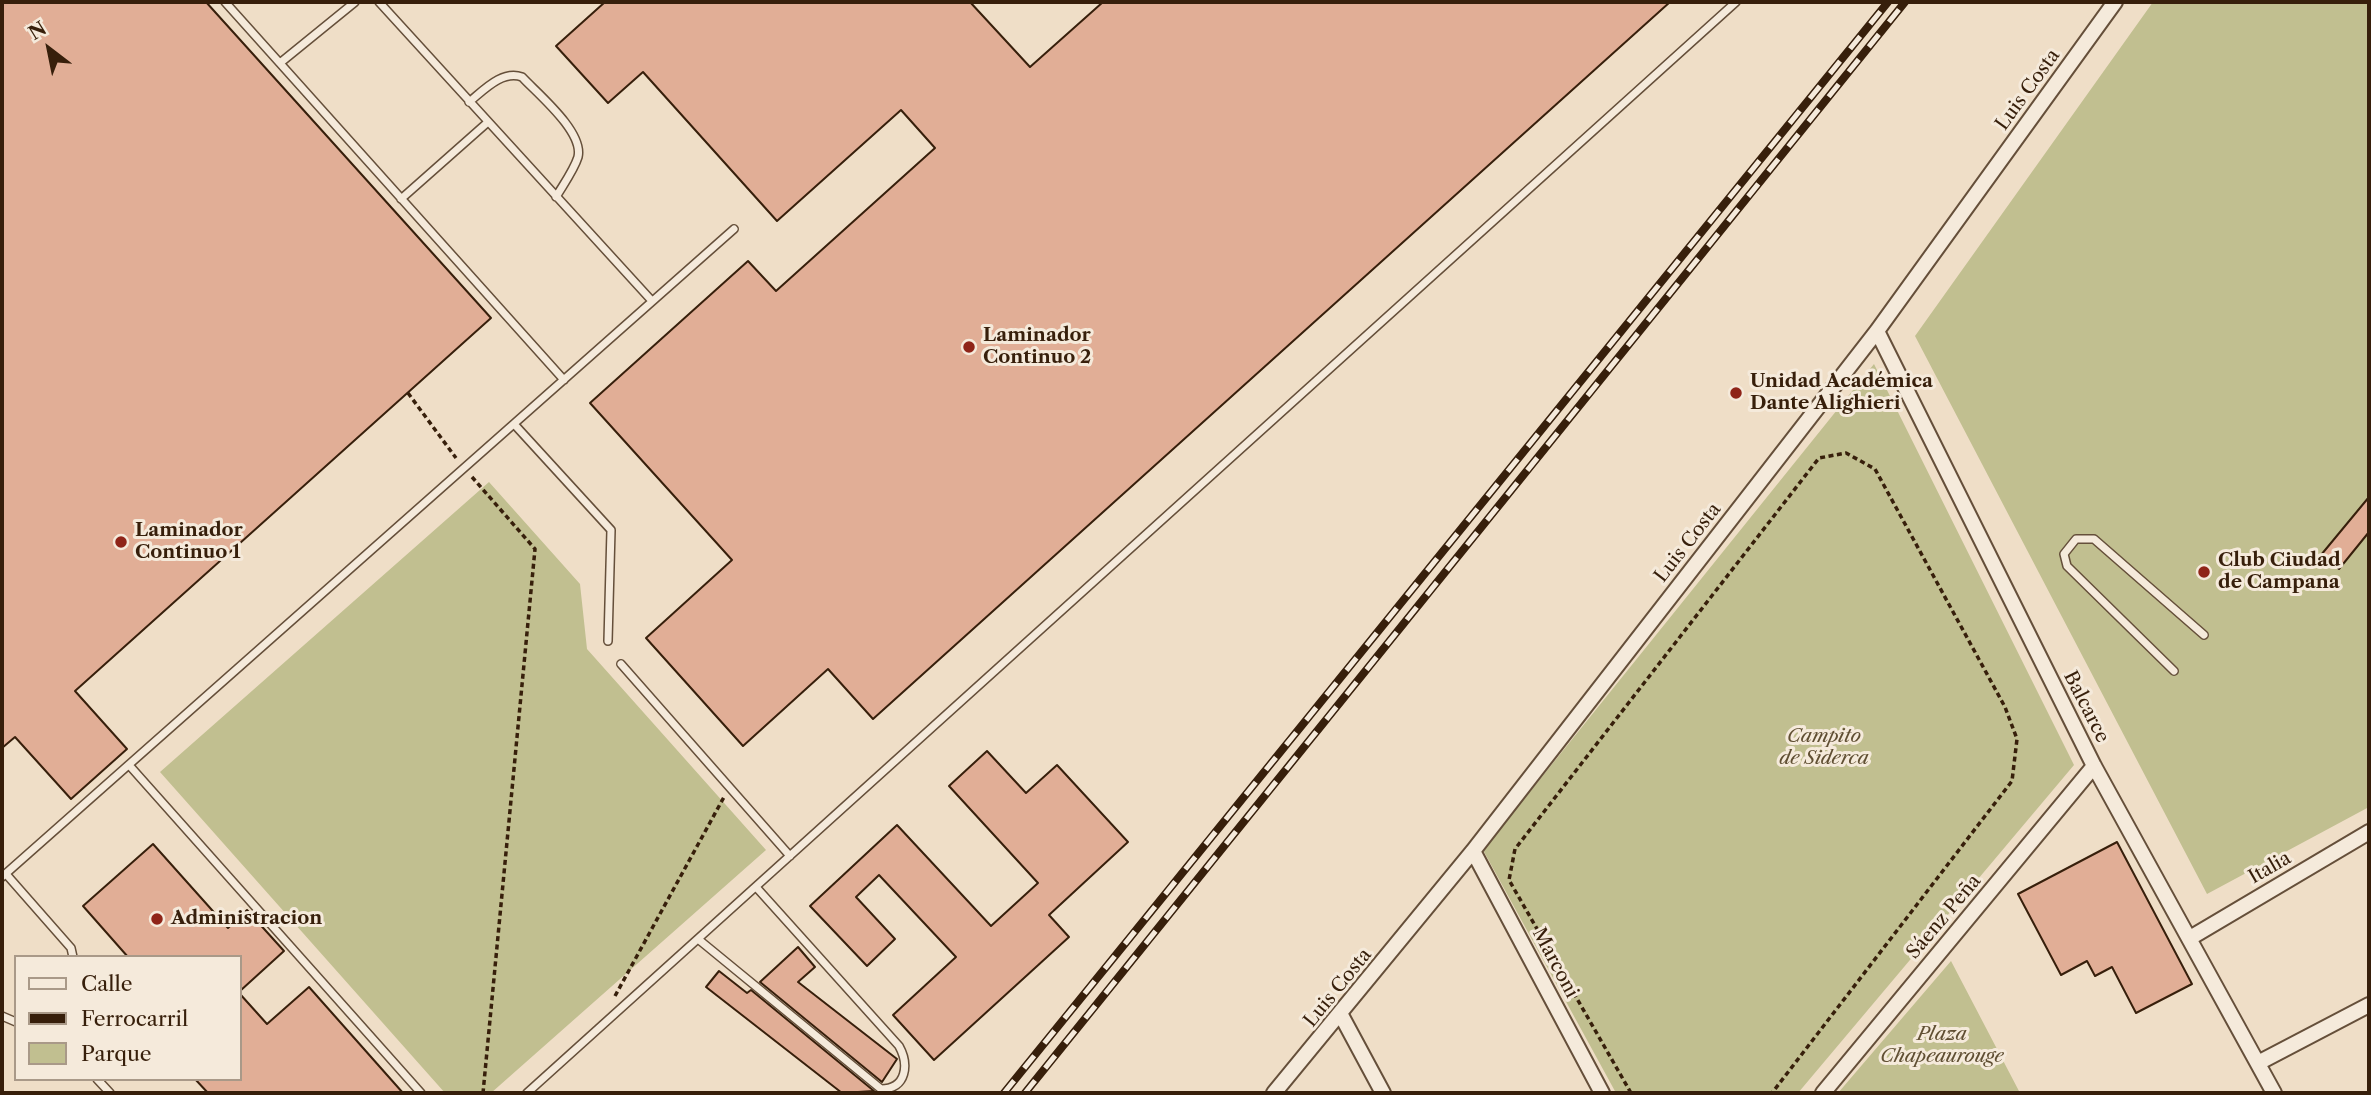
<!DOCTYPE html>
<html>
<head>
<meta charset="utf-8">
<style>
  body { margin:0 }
  #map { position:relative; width:2371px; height:1095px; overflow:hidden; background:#efdec7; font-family:"Libre Caslon Text",serif }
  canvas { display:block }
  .frame { position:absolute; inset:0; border:4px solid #371f0b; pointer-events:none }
  .legend { position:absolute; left:14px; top:955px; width:228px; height:126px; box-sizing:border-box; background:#f5eadb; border:2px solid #a99988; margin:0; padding:9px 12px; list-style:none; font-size:21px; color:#371f0b }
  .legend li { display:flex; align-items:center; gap:14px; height:35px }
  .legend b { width:35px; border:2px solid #a99988 }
  .north { position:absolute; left:14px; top:14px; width:70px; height:70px; -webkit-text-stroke:5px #f5eadb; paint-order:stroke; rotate:328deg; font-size:19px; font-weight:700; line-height:28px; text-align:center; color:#371f0b }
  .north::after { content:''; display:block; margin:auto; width:24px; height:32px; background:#371f0b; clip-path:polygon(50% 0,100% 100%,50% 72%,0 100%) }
</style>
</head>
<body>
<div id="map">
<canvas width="2371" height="1095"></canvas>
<div class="frame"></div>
<ul class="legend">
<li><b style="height:9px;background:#f5eadb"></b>Calle</li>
<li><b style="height:9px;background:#371f0b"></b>Ferrocarril</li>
<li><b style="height:19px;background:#c1bf90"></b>Parque</li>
</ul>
<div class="north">N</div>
</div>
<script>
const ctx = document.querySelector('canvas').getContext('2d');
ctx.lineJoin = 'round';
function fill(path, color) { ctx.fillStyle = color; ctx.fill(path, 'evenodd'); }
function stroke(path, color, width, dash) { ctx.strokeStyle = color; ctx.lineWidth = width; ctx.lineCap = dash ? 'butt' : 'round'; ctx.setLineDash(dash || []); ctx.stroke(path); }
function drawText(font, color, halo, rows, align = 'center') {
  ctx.font = font + ' "Libre Caslon Text",serif'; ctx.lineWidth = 6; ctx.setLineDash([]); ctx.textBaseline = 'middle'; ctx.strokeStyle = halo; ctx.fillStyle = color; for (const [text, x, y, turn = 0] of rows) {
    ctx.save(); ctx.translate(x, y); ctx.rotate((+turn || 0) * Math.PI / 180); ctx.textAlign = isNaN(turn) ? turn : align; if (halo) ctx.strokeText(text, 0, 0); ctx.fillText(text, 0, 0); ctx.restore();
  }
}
fill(new Path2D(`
  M2153,2H2369V807L2207,894L1915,336Z
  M1874,364L2074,765L1798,1093H1616L1483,850Z
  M489,482L580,584L587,649L766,850L491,1093H445L160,772Z
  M1951,961L2020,1093H1838Z`), '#c1bf90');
const building = new Path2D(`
  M2,2H206L491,318L75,691L127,749L71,799L15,737L2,748Z
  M605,2H970L1030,67L1103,2H1670L873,719L828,669L743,746L646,638L732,560L590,403L748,261L776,291L935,148L901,110L777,221L643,72L608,103L556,46Z
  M2369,497V532L2339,569L2321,555Z
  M987,751L1026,793L1057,765L1128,842L1049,915L1069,937L934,1060L893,1015L956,957L879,875L856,897L895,939L867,966L810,906L897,825L991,926L1038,883L949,786Z
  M2117,842L2192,984L2136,1013L2112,967L2095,976L2087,961L2061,975L2018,894Z
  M153,844L228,928L247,910L284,951L240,991V957H128L83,906Z
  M798,947L815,967L798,982L897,1059L882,1082L760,982Z
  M719,971L747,993L751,990L874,1091L842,1093L706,987Z
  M309,987L403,1093H208L195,1079H240V994L267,1024Z`);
fill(building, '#e1ae96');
stroke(building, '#371f0b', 2);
const lane = new Path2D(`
  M225,2L564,380
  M379,2L652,301
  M280,63L355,2
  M469,102C484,90 502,70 522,77C538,94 584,132 578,157C574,170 563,185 556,197
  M401,199L488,122
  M514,424L611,530L608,641
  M621,664L790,856
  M2174,671L2067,566L2064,554L2076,539H2094L2204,635
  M129,765L421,1093
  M6,874L71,948L73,957
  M2,877L734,229
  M698,939L881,1089C907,1089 909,1064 899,1046L756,887
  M2,1016L16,1022
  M97,1079L110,1093
  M527,1093L1736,2`);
const street = new Path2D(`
  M1877,331L2094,766L2274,1093
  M1473,851L1602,1093
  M2190,938L2369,832
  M1341,1015L1383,1093
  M2258,1063L2369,1005
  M1274,1093L1473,851L1877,331L2115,2
  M1823,1093L2094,766`);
stroke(lane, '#654f3a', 10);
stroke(street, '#654f3a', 18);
stroke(new Path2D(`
  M408,393L456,458
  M472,477L535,549L483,1093
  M615,996L724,797
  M1631,1093L1509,880L1515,849L1819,458L1846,453L1875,469L2005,707L2017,739L2012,781L1772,1093`), '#371f0b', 3.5, [5, 3.5]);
stroke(lane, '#f5eadb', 7);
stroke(street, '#f5eadb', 14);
const rail = new Path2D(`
  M1004,1093L1888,2
  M1025,1093L1905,2`);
stroke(rail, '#371f0b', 8);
stroke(rail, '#f5eadb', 5, [16]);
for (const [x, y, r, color] of [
  [969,347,7,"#8f2418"],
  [1736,393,7,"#8f2418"],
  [121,542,7,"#8f2418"],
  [2204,572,7,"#8f2418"],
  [157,919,7,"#8f2418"]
]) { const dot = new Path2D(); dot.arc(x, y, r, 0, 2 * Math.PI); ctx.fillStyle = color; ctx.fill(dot); stroke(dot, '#f5eadb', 2.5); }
drawText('19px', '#371f0b', '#f5eadb', [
  ["Luis Costa",2028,90,-54],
  ["Luis Costa",1688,543,-52],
  ["Balcarce",2086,707,63],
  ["Italia",2270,868,-30],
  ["Sáenz Peña",1944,917,-50],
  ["Marconi",1555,963,62],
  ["Luis Costa",1338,988,-51]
]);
drawText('bold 19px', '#371f0b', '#f5eadb', [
  ["Laminador",983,336],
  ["Continuo 2",983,358],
  ["Unidad Académica",1750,382],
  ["Dante Alighieri",1750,404],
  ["Laminador",135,531],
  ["Continuo 1",135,553],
  ["Club Ciudad",2218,561],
  ["de Campana",2218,583],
  ["Administracion",171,919]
], 'left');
drawText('italic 19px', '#604f33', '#f5eadb', [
  ["Campito",1824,737],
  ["de Siderca",1824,759],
  ["Plaza",1942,1035],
  ["Chapeaurouge",1942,1057]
]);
</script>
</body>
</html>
